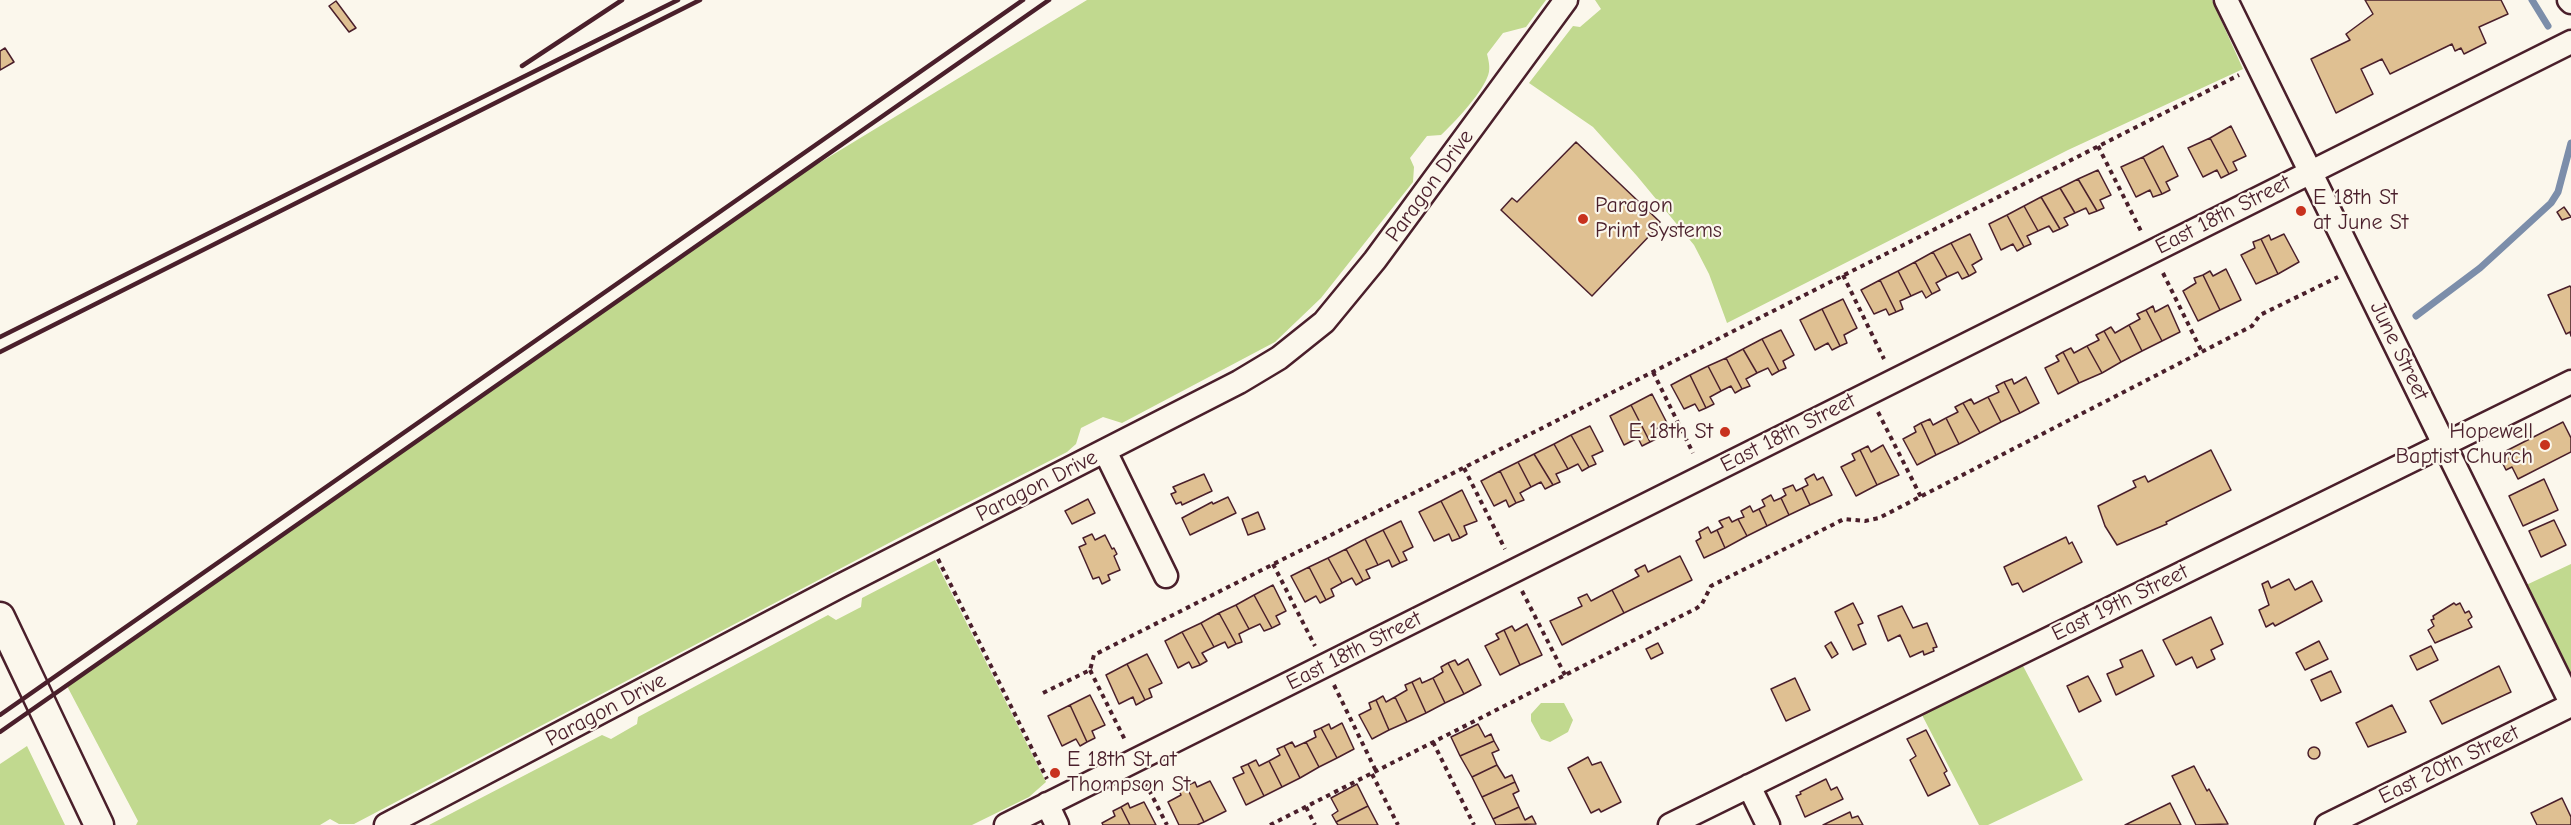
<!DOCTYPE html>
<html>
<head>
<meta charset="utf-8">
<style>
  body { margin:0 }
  canvas { display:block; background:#fbf7ec }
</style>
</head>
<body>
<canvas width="2571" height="825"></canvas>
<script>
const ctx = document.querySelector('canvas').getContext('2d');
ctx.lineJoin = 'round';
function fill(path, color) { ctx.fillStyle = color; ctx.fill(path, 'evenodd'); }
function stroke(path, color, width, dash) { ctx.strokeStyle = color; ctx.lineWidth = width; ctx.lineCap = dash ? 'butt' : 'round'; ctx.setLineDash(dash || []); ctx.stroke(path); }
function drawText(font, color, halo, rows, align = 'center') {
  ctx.font = font + ' "Comic Neue",sans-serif'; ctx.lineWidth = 4.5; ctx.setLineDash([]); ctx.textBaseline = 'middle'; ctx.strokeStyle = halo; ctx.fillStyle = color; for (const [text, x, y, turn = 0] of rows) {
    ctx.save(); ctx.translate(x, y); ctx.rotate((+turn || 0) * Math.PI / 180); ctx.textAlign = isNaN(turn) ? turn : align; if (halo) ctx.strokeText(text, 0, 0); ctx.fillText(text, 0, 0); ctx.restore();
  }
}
fill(new Path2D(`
  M1087,0H1546L1526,27L1503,33L1487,54C1489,62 1491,70 1487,78C1480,95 1455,122 1441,135L1427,136L1410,158L1414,167L1413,182L1321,298L1275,342L1122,423L1103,417L1081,428L1076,444L1067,452L908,533L354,824H339L330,819L320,825H136L138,821L67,686L783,185Z
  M1595,0H2212L2243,69L2068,150L1727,323L1709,274L1694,245L1637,176L1593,127L1529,83L1573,26L1580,27L1601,9Z
  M935,560L1046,782L1029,797L972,825H429L602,735L611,739L637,724L638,717L828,615L836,620L861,607L862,598Z
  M2571,564V674L2524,586Z
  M2022,664L2083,780L1988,825H1979L1922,715Z
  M1541,703H1564L1573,720L1568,732L1550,742L1541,739L1531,721V714Z
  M27,746L65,825H0V764Z`), '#c1d98f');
stroke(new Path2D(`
  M2532,0L2548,26
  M2416,316L2480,268L2551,203L2558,192L2571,143`), '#7c8eaa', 7);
const building = new Path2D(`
  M2365,0H2501L2508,14L2479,27L2486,43L2464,54L2461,48L2455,51L2452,44L2390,74L2382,59L2361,69L2373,94L2336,113L2311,59L2350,40L2346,34L2373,14Z
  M336,1L356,28L349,32L329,6Z
  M5,48L14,62L0,70V51Z
  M2231,126L2246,156L2233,162L2237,170L2229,174L2210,138Z
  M2210,138L2229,174L2221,178L2217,170L2203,177L2188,148Z
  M1576,142L1660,222L1657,226L1660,228L1656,233L1654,231L1592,296L1501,210L1512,198L1517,202Z
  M2163,146L2178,176L2166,182L2170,190L2162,194L2143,157Z
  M2143,157L2162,194L2153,197L2150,190L2136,197L2121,167Z
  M2098,170L2111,195L2100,200L2104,208L2097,211L2078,179Z
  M2078,179L2097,211L2089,214L2086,208L2075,213L2060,188Z
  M2060,188L2075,213L2064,218L2068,225L2060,229L2041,197Z
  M2041,197L2060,229L2053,232L2049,226L2038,231L2024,206Z
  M2024,206L2038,231L2027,236L2031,244L2024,247L2007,215Z
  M2564,207L2571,217L2562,220L2557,212Z
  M2007,215L2024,247L2017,251L2013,244L2001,250L1989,224Z
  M1970,234L1982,259L1972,265L1976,272L1969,276L1951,243Z
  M2284,234L2299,262L2278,274L2261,239L2269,235L2271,240Z
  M2261,239L2278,274L2256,284L2241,255L2255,248L2253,242Z
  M1951,243L1969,276L1962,279L1958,272L1947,277L1933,252Z
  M1933,252L1947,277L1936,283L1940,290L1932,294L1915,262Z
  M1915,262L1932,294L1926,298L1922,291L1911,296L1898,271Z
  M2226,269L2241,300L2220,310L2203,275L2210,271L2213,276Z
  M1898,271L1911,296L1900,301L1903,309L1896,312L1880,280Z
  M2203,275L2220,310L2198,321L2183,291L2196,283L2194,278Z
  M1880,280L1896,312L1889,315L1886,309L1874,314L1861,290Z
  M2570,286L2571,288V336L2570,332L2566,334L2548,295Z
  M1843,299L1857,328L1844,335L1847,343L1840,346L1822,309Z
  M2168,305L2180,332L2162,341L2146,310L2153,306L2155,312Z
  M1822,309L1840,346L1832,350L1828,343L1815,350L1800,320Z
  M2146,310L2162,341L2142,351L2129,325L2140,319L2137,314Z
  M2129,325L2142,351L2121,362L2104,331L2111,327L2115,333Z
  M1781,330L1794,355L1783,361L1786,368L1779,371L1762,339Z
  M2104,331L2121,362L2102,373L2087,346L2099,340L2096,335Z
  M1762,339L1779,371L1772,375L1768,368L1757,373L1743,349Z
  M2087,346L2102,373L2079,383L2063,352L2071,348L2074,353Z
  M1743,349L1757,373L1746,379L1750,386L1742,389L1726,358Z
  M2063,352L2079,383L2058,394L2045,368L2059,361L2056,356Z
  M1726,358L1742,389L1735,393L1731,386L1721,391L1708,366Z
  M1708,366L1721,391L1710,397L1714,404L1706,408L1690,375Z
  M1690,375L1706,408L1699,411L1695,404L1684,409L1671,385Z
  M2026,377L2039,403L2020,413L2004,382L2012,379L2014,384Z
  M2004,382L2020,413L2001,422L1988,397L1999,392L1996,386Z
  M1652,394L1667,423L1654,430L1658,438L1650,442L1631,405Z
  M1988,397L2001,422L1980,433L1963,403L1971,399L1974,404Z
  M1963,403L1980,433L1959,444L1946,418L1958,412L1955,407Z
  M1631,405L1650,442L1642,446L1638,438L1624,445L1610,416Z
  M1946,418L1959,444L1936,455L1921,423L1930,419L1933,425Z
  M2563,422L2571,438V452L2518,479L2512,467L2506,470L2502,462L2508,459L2504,452Z
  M1921,423L1936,455L1917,465L1903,439L1916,432L1914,427Z
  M1590,426L1603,451L1592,456L1596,464L1589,467L1571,435Z
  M1571,435L1589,467L1582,471L1578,464L1568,469L1554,444Z
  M1554,444L1568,469L1556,474L1560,482L1553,485L1534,454Z
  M1883,445L1899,475L1877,485L1860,450L1868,446L1871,452Z
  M1860,450L1877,485L1856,496L1841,467L1855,460L1852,454Z
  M2211,450L2231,490L2166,522L2167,524L2117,545L2105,526L2098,506L2136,487L2133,481L2145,476L2148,482Z
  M1534,454L1553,485L1545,489L1541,482L1531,487L1518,462Z
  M1518,462L1531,487L1520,493L1524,500L1516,503L1500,471Z
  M1500,471L1516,503L1509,507L1506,500L1494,506L1481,481Z
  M1204,474L1212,491L1182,505L1181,502L1176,504L1171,494L1176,492L1173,487Z
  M1814,474L1817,480L1823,477L1832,495L1810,505L1802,488L1808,485L1805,479Z
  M2544,479L2558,510L2523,526L2509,496Z
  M1793,485L1796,491L1802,488L1810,505L1789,515L1781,498L1786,495L1783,489Z
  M1462,490L1477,521L1464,526L1467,534L1460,538L1441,501Z
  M1771,495L1774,501L1781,498L1789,515L1767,526L1759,509L1765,506L1762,500Z
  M1228,497L1236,513L1190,535L1182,518L1212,502L1213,504Z
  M1088,499L1095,513L1072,524L1065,511Z
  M1441,501L1460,538L1452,541L1449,534L1434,541L1419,512Z
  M1750,506L1753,512L1759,509L1767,526L1747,536L1738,519L1744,517L1741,511Z
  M1258,512L1265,529L1248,535L1242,519Z
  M1729,517L1732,522L1738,519L1747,536L1725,548L1717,530L1723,527L1719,521Z
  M2554,520L2566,545L2541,557L2529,531Z
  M1401,521L1413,547L1403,552L1407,560L1400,563L1383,530Z
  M1708,527L1711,533L1717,530L1725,548L1704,558L1696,541L1701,538L1699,532Z
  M1383,530L1400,563L1392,567L1389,560L1378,565L1365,539Z
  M1092,534L1095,540L1105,535L1112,549L1114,548L1117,554L1114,556L1120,570L1108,575L1110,580L1102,584L1099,577L1093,579L1079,547L1086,544L1083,538Z
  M2066,537L2069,544L2072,542L2082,562L2023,592L2018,583L2012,585L2004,567Z
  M1365,539L1378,565L1366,570L1370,578L1363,581L1346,549Z
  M1346,549L1363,581L1356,585L1352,578L1342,583L1328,558Z
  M1680,556L1692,580L1624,613L1612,590L1639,576L1635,570L1645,565L1648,572Z
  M1328,558L1342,583L1331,589L1334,596L1326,600L1309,567Z
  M1309,567L1326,600L1320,603L1316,596L1305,602L1291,576Z
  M2289,579L2295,590L2312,581L2322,601L2275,626L2273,623L2266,627L2259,610L2269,605L2262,584L2268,581L2271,588Z
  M1273,585L1286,611L1276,616L1280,624L1272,628L1254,595Z
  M1612,590L1624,613L1562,645L1550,621L1582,606L1578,598L1587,594L1591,601Z
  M1254,595L1272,628L1264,631L1260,624L1249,629L1236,605Z
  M1853,603L1863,623L1858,625L1866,644L1853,650L1835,612Z
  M2454,603L2456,605L2460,603L2465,613L2469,611L2472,617L2468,620L2472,627L2435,643L2428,630L2434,626L2431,620L2434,619L2433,616Z
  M1236,605L1249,629L1239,634L1242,642L1236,644L1219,613Z
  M1902,606L1913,628L1927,623L1937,647L1933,648L1934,651L1924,655L1923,651L1910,657L1900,635L1888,641L1878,616Z
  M1219,613L1236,644L1228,648L1225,642L1214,647L1201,623Z
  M2211,617L2223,644L2211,650L2215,659L2197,668L2192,657L2176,665L2163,640Z
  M1201,623L1214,647L1202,653L1207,661L1200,665L1182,632Z
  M1527,624L1542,655L1520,665L1504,630L1512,626L1515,631Z
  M1504,630L1520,665L1500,675L1485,646L1499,639L1496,634Z
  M1182,632L1200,665L1192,668L1189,662L1178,668L1165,641Z
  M2319,641L2328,659L2305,670L2296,653Z
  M1831,642L1838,654L1832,658L1825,646Z
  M1658,643L1663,653L1651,659L1646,649Z
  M2431,646L2438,660L2417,670L2410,656Z
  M2142,650L2154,676L2116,695L2107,674L2123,667L2120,660Z
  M1147,654L1162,683L1149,689L1152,697L1145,700L1127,664Z
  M1468,659L1481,685L1464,694L1448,663L1455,660L1458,665Z
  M1448,663L1464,694L1445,703L1433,678L1443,672L1441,667Z
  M1127,664L1145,700L1136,705L1133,697L1119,704L1106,675Z
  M2499,666L2511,692L2442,724L2430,701Z
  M2331,671L2341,692L2321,701L2311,680Z
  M2088,676L2101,701L2079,712L2067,686Z
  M1420,678L1422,683L1433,678L1445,703L1426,713L1412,682Z
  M1795,678L1810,710L1786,721L1771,689Z
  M1412,682L1426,713L1407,722L1395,697L1407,690L1405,685Z
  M1090,695L1105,725L1092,731L1095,738L1087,742L1070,705Z
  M1383,696L1386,702L1395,697L1407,722L1389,730L1376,700Z
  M1376,700L1389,730L1372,739L1359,715L1371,709L1369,703Z
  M1070,705L1087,742L1080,746L1076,739L1062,746L1048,716Z
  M2392,705L2406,732L2368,747L2356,723Z
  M1342,723L1354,749L1337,758L1321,728L1329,724L1331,729Z
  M1478,724L1485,737L1491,734L1494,741L1460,756L1451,737Z
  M1321,728L1337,758L1319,767L1306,742L1316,737L1314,731Z
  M1926,730L1947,771L1944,773L1950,785L1928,796L1910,760L1916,756L1907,739Z
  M1494,741L1499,750L1492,753L1497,765L1472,777L1460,756Z
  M1292,742L1295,747L1306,742L1319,767L1300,778L1284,746Z
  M1284,746L1300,778L1282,787L1269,761L1280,755L1277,749Z
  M2308 753a6 6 0 1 1 12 0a6 6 0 1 1-12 0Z
  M1588,757L1592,765L1601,762L1621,802L1601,812L1599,809L1591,813L1568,768Z
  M1256,760L1259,766L1269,761L1282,787L1264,796L1248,764Z
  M1248,764L1264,796L1246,805L1233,778L1244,773L1241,767Z
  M1497,765L1505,778L1512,775L1515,782L1482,797L1472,777Z
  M2194,766L2207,791L2209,789L2228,824L2196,825L2172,776Z
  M1826,779L1831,790L1837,787L1843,799L1805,817L1796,796L1801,794L1800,792Z
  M1210,781L1226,811L1204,822L1186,786L1195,782L1197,787Z
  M1515,782L1519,791L1513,794L1519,807L1493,819L1482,797Z
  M1357,784L1368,806L1336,822L1332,815L1338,811L1331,798Z
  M1186,786L1204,822L1197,825H1179L1168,802L1181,795L1179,790Z
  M2562,798L2571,817V825H2537L2531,813Z
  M1144,802L1156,825H1130L1121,807L1128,803L1130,808Z
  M2170,803L2181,825H2125Z
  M1368,806L1378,825H1338L1336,822Z
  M1121,807L1130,825H1103L1102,823L1115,816L1113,811Z
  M1519,807L1525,820L1532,816L1536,824L1496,825L1493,819Z
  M1850,812L1852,818L1858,816L1863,825H1823Z`);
fill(building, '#dfc092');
stroke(building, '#4a1f2b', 1.5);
const minor = new Path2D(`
  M2226,0L2571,703
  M2569,0L2571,2
  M1105,451L1166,576
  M1749,786L1768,825
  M1047,804L1057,825
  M386,825L840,586L1239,382L1279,358L1324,322L1375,260L1566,0
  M1006,825L2571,42
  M1670,825L2571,382
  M2327,825L2571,705`);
const tertiary = new Path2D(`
  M0,617L99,825`);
stroke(minor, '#4a1f2b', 27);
stroke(tertiary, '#4a1f2b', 33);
stroke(new Path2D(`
  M2098,146L2142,233
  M2163,273L2202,352
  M1843,275L1884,359
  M1653,372L1693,453
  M1878,412L1921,497
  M1464,468L1505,549
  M938,559L1047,779
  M1273,564L1315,646
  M1522,591L1565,675
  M1090,670L1125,740
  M1334,685L1376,771
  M1043,693L1090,670L1094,655L2239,75
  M1433,742L1474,825
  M1372,774L1398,825
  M1145,782L1167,825
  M1306,807L1315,825
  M1270,825L1697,608L1702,604L1711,586L1844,519L1865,521L1879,518L2252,326L2260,315L2338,277`), '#4a1f2b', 4, [4.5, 4.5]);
stroke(minor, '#fbf7ec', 22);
stroke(tertiary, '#fbf7ec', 28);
stroke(new Path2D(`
  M522,66L622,0
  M0,337L678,0
  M0,352L700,0
  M0,715L1023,0
  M0,732L1049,0`), '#4a1f2b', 4.5);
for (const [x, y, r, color] of [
  [2301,211,6,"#c8321e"],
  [1583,219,6,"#c8321e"],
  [1725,432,6,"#c8321e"],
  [2545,445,6,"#c8321e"],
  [1055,773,6,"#c8321e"]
]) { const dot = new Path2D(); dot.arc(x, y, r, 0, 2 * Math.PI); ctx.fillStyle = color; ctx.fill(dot); stroke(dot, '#fbf7ec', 2); }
drawText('22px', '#4a1f2b', '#fbf7ec', [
  ["Paragon Drive",1430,186,-54],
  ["East 18th Street",2223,215,-27],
  ["June Street",2399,351,64],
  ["East 18th Street",1788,433,-27],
  ["Paragon Drive",1037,486,-27],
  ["East 19th Street",2120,603,-26],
  ["East 18th Street",1354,651,-27],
  ["Paragon Drive",606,710,-28],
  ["East 20th Street",2449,765,-26]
]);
drawText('22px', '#4a1f2b', '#fbf7ec', [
  ["E 18th St",2313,198],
  ["at June St",2313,223],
  ["Paragon",1595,206],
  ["Print Systems",1595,231],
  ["E 18th St",1713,432,"right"],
  ["Hopewell",2533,432,"right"],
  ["Baptist Church",2533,457,"right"],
  ["E 18th St at",1067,760],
  ["Thompson St",1067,785]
], 'left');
</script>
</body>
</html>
